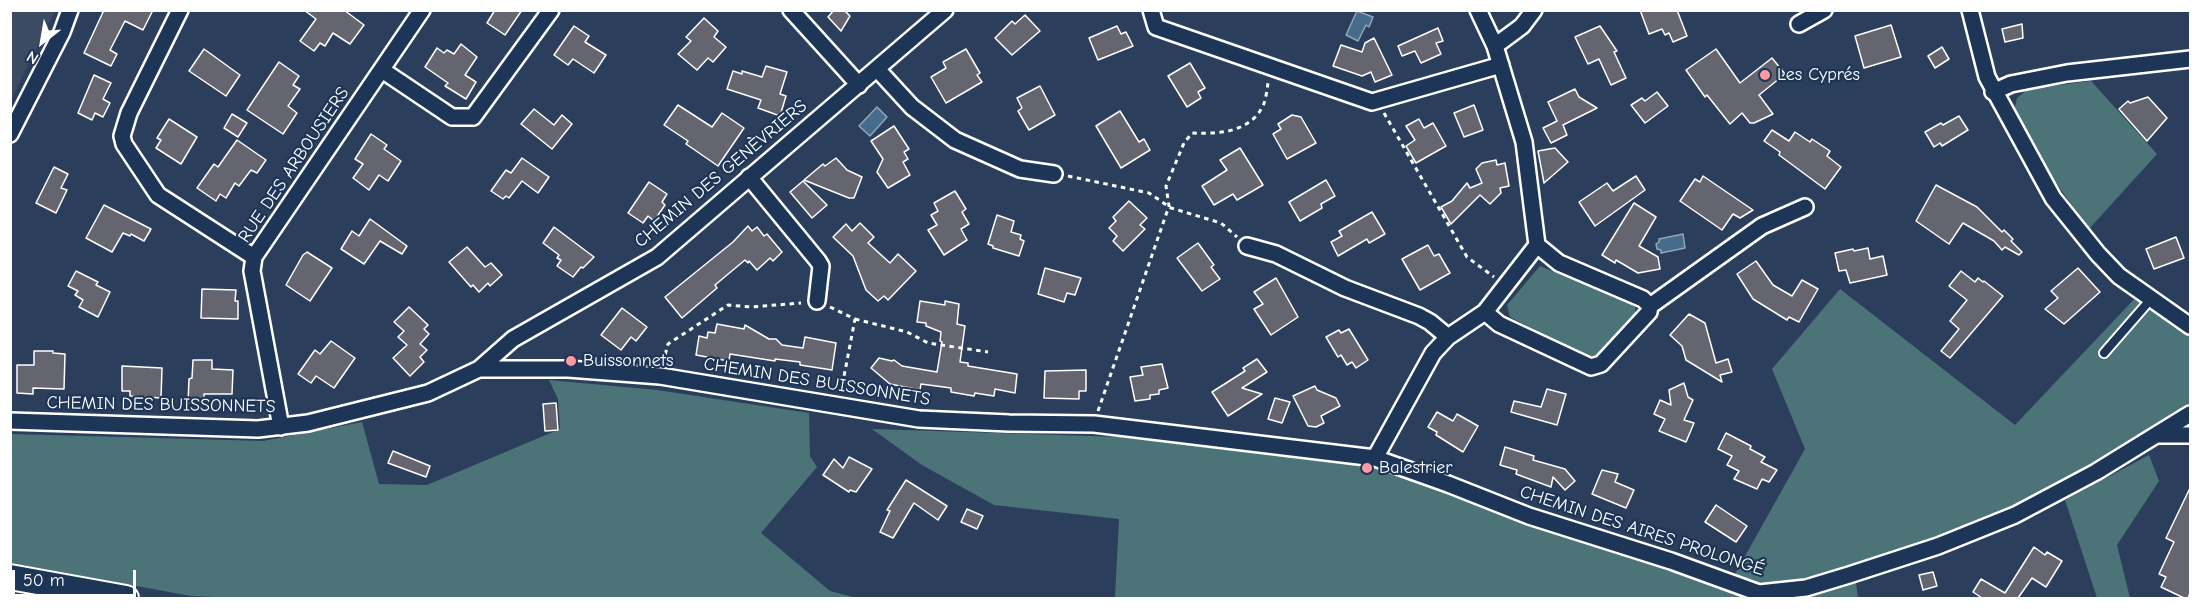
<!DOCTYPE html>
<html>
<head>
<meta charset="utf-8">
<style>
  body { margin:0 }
  #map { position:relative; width:2201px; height:609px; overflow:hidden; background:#2b3f5c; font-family:"Comic Neue",sans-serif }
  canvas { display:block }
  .frame { position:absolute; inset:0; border:12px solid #fff; pointer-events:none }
  .north { position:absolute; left:12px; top:12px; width:60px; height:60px; -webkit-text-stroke:4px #1d3557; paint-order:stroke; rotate:211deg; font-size:16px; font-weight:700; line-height:24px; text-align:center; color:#fff }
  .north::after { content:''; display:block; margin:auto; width:21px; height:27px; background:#fff; clip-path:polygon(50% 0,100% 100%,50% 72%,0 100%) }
  .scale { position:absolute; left:12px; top:570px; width:124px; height:27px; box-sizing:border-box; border:3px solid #fff; border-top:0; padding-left:8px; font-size:18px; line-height:21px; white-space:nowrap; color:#fff; -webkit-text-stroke:4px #1d3557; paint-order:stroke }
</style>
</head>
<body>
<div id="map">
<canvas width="2201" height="609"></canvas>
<div class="frame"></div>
<div class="north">N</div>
<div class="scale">50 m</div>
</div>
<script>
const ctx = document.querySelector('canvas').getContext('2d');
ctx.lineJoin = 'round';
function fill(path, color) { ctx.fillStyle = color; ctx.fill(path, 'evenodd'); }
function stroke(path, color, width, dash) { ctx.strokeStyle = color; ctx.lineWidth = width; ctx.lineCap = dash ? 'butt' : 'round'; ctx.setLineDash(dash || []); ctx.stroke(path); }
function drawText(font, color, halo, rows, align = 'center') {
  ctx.font = font + ' "Comic Neue",sans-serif'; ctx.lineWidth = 4.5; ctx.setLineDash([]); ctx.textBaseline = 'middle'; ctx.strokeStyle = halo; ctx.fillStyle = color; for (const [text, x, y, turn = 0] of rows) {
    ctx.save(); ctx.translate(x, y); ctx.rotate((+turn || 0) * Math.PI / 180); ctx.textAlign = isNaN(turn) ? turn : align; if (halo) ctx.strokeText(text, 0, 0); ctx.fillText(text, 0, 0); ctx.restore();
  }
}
fill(new Path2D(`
  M11,10L55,11L11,100L10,11Z`), '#3c4a62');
fill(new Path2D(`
  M2091,81L2157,154L2089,229L2051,176L2014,110L2017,98L2028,89Z
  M1540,266L1635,305L1636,316L1599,356L1589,357L1510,317L1507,305Z
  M1840,289L2015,425L2141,292L2190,328V414L2159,435L1938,546L1759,593L1730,583L1805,449L1772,369Z
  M549,380L657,390L809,413L810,456L817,467L761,533L830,591L857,598H239L191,596L11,563V434L263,441L362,422L379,484L427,485L560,429L558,399Z
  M872,429L1121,437L1381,468L1762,598L1856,583L1858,598H1115L1119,519L994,505L922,465Z
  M2149,455L2159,481L2117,545L2130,598H2097L2065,500Z`), '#4c7478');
const water = new Path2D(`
  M1357,11L1373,17L1369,27L1366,25L1358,41L1346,35Z
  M877,107L887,117L870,136L859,126Z
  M1683,234L1685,248L1661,253V250L1657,249L1656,244L1659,242V239Z`);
fill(water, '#466b8d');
stroke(water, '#90a6bb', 1.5);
const building = new Path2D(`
  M104,10H153L143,30L125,21L110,50L117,54L111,66L84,53Z
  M304,10H344L364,25L350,44L333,33L325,46L320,43L314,51L300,41L316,19Z
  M495,10H522L505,35L487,23Z
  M834,10H844L850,16L841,31L828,17Z
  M1640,10H1677L1687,36L1673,42L1669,33L1665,35L1662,29L1649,34Z
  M1025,15L1040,31L1012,55L995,38L1012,21L1015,24Z
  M704,18L718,31L714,37L726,47L713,62L708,58L697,70L678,54L691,41L686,37Z
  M2022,24L2023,38L2005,42L2002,29Z
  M1891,25L1901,57L1864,68L1855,36Z
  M574,26L589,36L585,42L606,55L594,73L573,59L568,65L554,55Z
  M1117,26L1121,34L1126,32L1133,46L1098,60L1089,38Z
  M1600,26L1617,51L1614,52L1626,78L1611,85L1599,59L1588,64L1575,37Z
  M1438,28L1443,41L1436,43L1441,54L1421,63L1415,51L1402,56L1398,46Z
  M1374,38L1392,75L1375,82L1371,72L1362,76L1333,66L1341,45L1362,52L1365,43Z
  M461,44L477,57L465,75L476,82L466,99L445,86L448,83L425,67L437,48L444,53L447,50L454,54Z
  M1942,47L1949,59L1935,68L1928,56Z
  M204,49L240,75L226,96L189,71Z
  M966,49L980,73L977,75L982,82L946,103L931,77L946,68L943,62Z
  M1716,49L1740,83L1772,58L1785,74L1759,95L1773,114L1754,123H1750L1742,113L1730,124L1707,95L1705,97L1686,70Z
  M279,62L299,76L293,85L300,89L288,106L297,113L283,134L247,110Z
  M1190,63L1205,88L1198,92L1201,98L1187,107L1168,76Z
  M766,66L787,72L780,94L786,96L780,116L758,108L761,100L727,89L733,71L742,74V71L762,77Z
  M94,75L111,83L103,99L110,103L103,117L95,113L92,120L78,113Z
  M1040,86L1055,115L1029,130L1018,111L1022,108L1017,98Z
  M1575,89L1579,97L1597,108L1563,125L1567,135L1551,143L1543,128L1557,121L1548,102Z
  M1657,92L1668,106L1645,123L1631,105L1642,98L1645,101Z
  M2148,97L2167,118L2147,141L2119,109L2128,101L2130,103Z
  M678,105L712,127L722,113L744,128L718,166L686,144L688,141L664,125Z
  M1474,105L1483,130L1464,137L1454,113Z
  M534,109L554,125L562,115L572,124L552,149L521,124Z
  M1120,111L1139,142L1144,139L1150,150L1121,168L1096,126Z
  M232,114L247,123L238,137L224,128Z
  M1292,115L1301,117L1316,143L1287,159L1273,134L1281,129L1278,124Z
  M1959,116L1968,130L1942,146L1940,143L1934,147L1925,132L1941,123L1943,125Z
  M169,119L197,137L181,164L156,148L161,140L157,138Z
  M1419,119L1424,128L1433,123L1446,146L1416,163L1406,146L1415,140L1406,126Z
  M894,126L909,149L904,152L908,159L903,162L910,175L888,188L877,172L883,159L871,141Z
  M1772,130L1789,141L1795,132L1810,142L1812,139L1830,151L1827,156L1841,167L1825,189L1779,155L1780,152L1764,141Z
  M371,134L387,145L384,149L401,161L388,181L379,175L369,190L353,178L363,164L355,159Z
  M237,140L266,160L257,173L251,170L239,186L235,183L226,198L220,194L216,201L197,188L214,164L218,167Z
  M1240,148L1263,185L1237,200L1233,194L1214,205L1202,186L1227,170L1220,160Z
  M1555,148L1568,162L1544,183L1538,151Z
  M522,158L549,177L538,193L522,181L509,198L506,196L503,199L491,191L506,170L511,173Z
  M836,158L847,170L862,177L854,198H849L804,180L823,164L825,166Z
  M1496,160L1497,165L1505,163L1509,186L1500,188L1501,193L1490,204L1480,195L1451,224L1441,207L1452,201L1467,183L1470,188L1482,183L1476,169L1482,163Z
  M54,167L68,174L61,188L67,190L56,213L36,203Z
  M1636,176L1645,190L1595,226L1579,202L1607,183L1613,191Z
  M1703,176L1753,210L1740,218L1733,214L1722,230L1680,201L1695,179L1700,182Z
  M1326,180L1335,196L1321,204L1322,208L1300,221L1289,202Z
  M803,181L827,205L812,218L790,192Z
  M649,182L667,194L662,202L665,205L654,221L648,216L643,223L628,213Z
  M1936,185L1977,207L2002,232L2004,230L2013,239L2011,241L2022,252L2019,255L2005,247L2002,250L1994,241L1963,223L1949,244L1916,221Z
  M955,191L966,209L962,212L969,224L961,229L967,240L944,255L928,230L937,225L931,215L938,211L934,203Z
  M1129,201L1147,218L1140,225L1145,229L1123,251L1113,241L1117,236L1109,228L1116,221L1113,217Z
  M1634,203L1656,217L1639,246L1658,257L1660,269L1638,273L1616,260L1615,263L1602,255Z
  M104,205L151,229L144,241L131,234L130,236L123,233L112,252L86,238Z
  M1372,212L1385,234L1369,243L1367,239L1338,256L1331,242L1342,236L1339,231Z
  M997,215L1014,221L1011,232L1021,235L1020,239L1024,241L1019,256L993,248V246L988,244Z
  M370,219L407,246L402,254L380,241L364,264L341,249L352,231L359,236Z
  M860,223L874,237L868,243L890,263L898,254L916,271L888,300L884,296L878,301L866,290L853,256L833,237L846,224L852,231Z
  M748,226L752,231L757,227L764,236L767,234L782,252L773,261L770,258L757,270L749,261L748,263L745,260L715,285L717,288L682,318L665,297L733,242Z
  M554,227L594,257L583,268L581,267L573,277L557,266L561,260L557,258L559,255L543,243Z
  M2176,237L2184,258L2154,269L2146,249Z
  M1198,243L1214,265L1211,267L1220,279L1202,291L1177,258Z
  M1428,245L1434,256L1439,254L1450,273L1420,290L1402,259Z
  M467,247L485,267L491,263L502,275L490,286L488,283L479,292L473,285L471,287L449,262Z
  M1868,248L1870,259L1883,256L1887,275L1850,283L1846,270L1839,271L1835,253L1853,249L1854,251Z
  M307,252L332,268L310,301L286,285L303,255Z
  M1756,261L1773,285L1792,296L1802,280L1818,289L1799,322L1789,317L1787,320L1753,299L1737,274Z
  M1045,268L1081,278L1075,295L1067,293L1064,302L1038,294Z
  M2078,268L2100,292L2064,324L2045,309L2058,298L2051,291Z
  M76,271L98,282L96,285L110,292L98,317L79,307L83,300L75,295L78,291L68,286Z
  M1961,271L1975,282L1978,278L1983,282L1984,281L2003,296L1950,358L1941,351L1959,329L1950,321L1967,300L1949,286Z
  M1276,278L1298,317L1271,335L1254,309L1263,304L1254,292Z
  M202,289L236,290L235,301H238V319L201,318Z
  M920,301L945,305V301L959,304L957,324L965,326L960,362L968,363V366L1017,374L1015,393L995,389L994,396L975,393L974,396L951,392V388L921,384L920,390L890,384L871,368L879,358L892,361L894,360L902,366L937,372L942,342L940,341L941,332L926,326V323L917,322Z
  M409,307L428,325L424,329L429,334L420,344L427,350L420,357L424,362L410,376L393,358L407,345L398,337L404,331L394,322Z
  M622,308L647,327L636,341L631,337L621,350L601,335Z
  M1689,314L1705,323L1716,363L1728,359L1732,372L1720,375L1722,382L1686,360L1682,346L1670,335Z
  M717,324L744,329L745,325L769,339H776L782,345L803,348L805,337L836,343L832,370L800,365V362L775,359V361L730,354L729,361L696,355L699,336L707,338L708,332L715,333Z
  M1349,329L1368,360L1356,368L1352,362L1347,365L1341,355L1338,357L1326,337L1339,330L1341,333Z
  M331,341L355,358L334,388L316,376L311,383L298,374L315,350L320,354Z
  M34,351H53V353L65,354L64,389L33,388V394L17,393V365H34Z
  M1257,359L1267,372L1242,388L1262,394L1228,416L1212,392L1245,371L1243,368Z
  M193,360H212V369L233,370L232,394H204V403H188L189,379L192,378Z
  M1162,364L1168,388L1159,390V394L1150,395V399L1135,401L1130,377L1143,375L1141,367Z
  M122,366L162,368L161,398L130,396V391H122Z
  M1086,370V391H1079V399L1044,398L1045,371Z
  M1684,383L1688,397L1693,400L1684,420L1694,423L1686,442L1659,431L1665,419L1654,414L1660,400L1671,405L1669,390Z
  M1315,386L1317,390L1336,398L1340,406L1321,416L1324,423L1316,427L1308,426L1293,396Z
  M1547,389L1566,394L1557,425L1511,412L1514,401L1541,407Z
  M1275,398L1290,402L1282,423L1268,419Z
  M556,403L558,430L545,431L543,404Z
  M1437,412L1453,421L1457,414L1478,426L1463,452L1436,435L1437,432L1428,427Z
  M1726,433L1751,446L1750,449L1765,457L1761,462L1777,470L1769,482L1762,479L1757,489L1734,479L1739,471L1727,465L1732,456L1718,449Z
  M1505,447L1534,456L1533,460L1565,469L1575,481L1565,490L1553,477L1551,487L1516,474L1517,470L1500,465Z
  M393,451L430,466L426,477L388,463Z
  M849,457L872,469L856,492L850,490L849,492L823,475L834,459L843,468Z
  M1602,470L1618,474L1615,482L1634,490L1626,508L1592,494Z
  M906,480L947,506L938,520L914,503L893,538L880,532L890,511L887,510Z
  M2190,488V593L2188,598H2184L2161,587L2166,577L2159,574L2174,542L2166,538Z
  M1716,505L1747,526L1736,542L1705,522Z
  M967,509L983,516L977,529L961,522Z
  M2034,547L2045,555L2047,552L2062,561L2046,587L2032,578L2018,598H1982L1973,592L1981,579L2005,593Z
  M1933,572L1937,586L1923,590L1919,575Z`);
fill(building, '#65656f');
stroke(building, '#fff', 1.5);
const lane = new Path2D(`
  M2104,353L2151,299`);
const street = new Path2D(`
  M180,10L129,113L122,136L124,144L158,195L254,257
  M791,10L859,85
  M1151,10L1156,27L1372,102L1501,65
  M1970,10L1987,77L2053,198L2098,254L2119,276L2190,326
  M1799,24L1824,10
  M1495,46L1522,26L1534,10
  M382,70L452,117H473L551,10
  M878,70L912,107L955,140L1020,169L1054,174
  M1993,92L2011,84L2067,73L2190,59
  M10,134L62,32L70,10
  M749,177L818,261L821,266L817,301
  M1537,245L1559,263L1643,299L1650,306
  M1247,246L1276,254L1345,288L1419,316L1430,322L1448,337
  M1650,306L1762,226L1805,207
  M1485,312L1499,324L1591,367L1601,364L1649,312L1650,306
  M479,369L513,339L657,257L945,10
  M10,421L258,429L308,423L428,393L479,369H568L660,376L919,419L1009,423L1094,424L1375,458L1448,484L1529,516L1671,561L1759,593L1806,588L1849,575L1938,546L2015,515L2096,472L2190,414
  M281,427L255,287L252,271L254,257L422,10
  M2159,435H2190
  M1375,458L1433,353L1448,337L1485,312L1537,245L1524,142L1495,46L1478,10`);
const primary = new Path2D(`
  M10,577L126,598`);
stroke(lane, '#fff', 12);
stroke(street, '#fff', 20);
stroke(primary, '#fff', 28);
stroke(new Path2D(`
  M1384,113L1467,257L1494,277
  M1068,176L1149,193L1171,208L1221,223L1237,237
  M830,307L855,319L841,392
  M855,319L907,332L928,343L988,352
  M663,363L668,344L728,305L751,307L801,303
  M1098,411L1169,206L1166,186L1184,143L1192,133C1218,134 1249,133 1263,106C1266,99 1267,90 1268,83`), '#fff', 3, [4.5, 4.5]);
stroke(lane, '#1d3557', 8);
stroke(street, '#1d3557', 15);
stroke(primary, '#1d3557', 24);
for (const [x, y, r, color] of [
  [1765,75,6,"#ff9aa2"],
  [571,361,6,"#ff9aa2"],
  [1367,468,6,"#ff9aa2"]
]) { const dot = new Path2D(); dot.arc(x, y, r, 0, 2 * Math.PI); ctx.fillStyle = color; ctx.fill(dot); stroke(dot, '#1d3557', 2); }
drawText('18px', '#fff', '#1d3557', [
  ["Les Cyprés",1777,75],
  ["Buissonnets",583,361],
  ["Balestrier",1379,468]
], 'left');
drawText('18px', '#fff', '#1d3557', [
  ["RUE DES ARBOUSIERS",294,165,-56],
  ["CHEMIN DES GENÈVRIERS",721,174,-40],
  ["CHEMIN DES BUISSONNETS",817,382,9],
  ["CHEMIN DES BUISSONNETS",161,405,1],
  ["CHEMIN DES AIRES PROLONGÉ",1642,531,18]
]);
</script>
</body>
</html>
